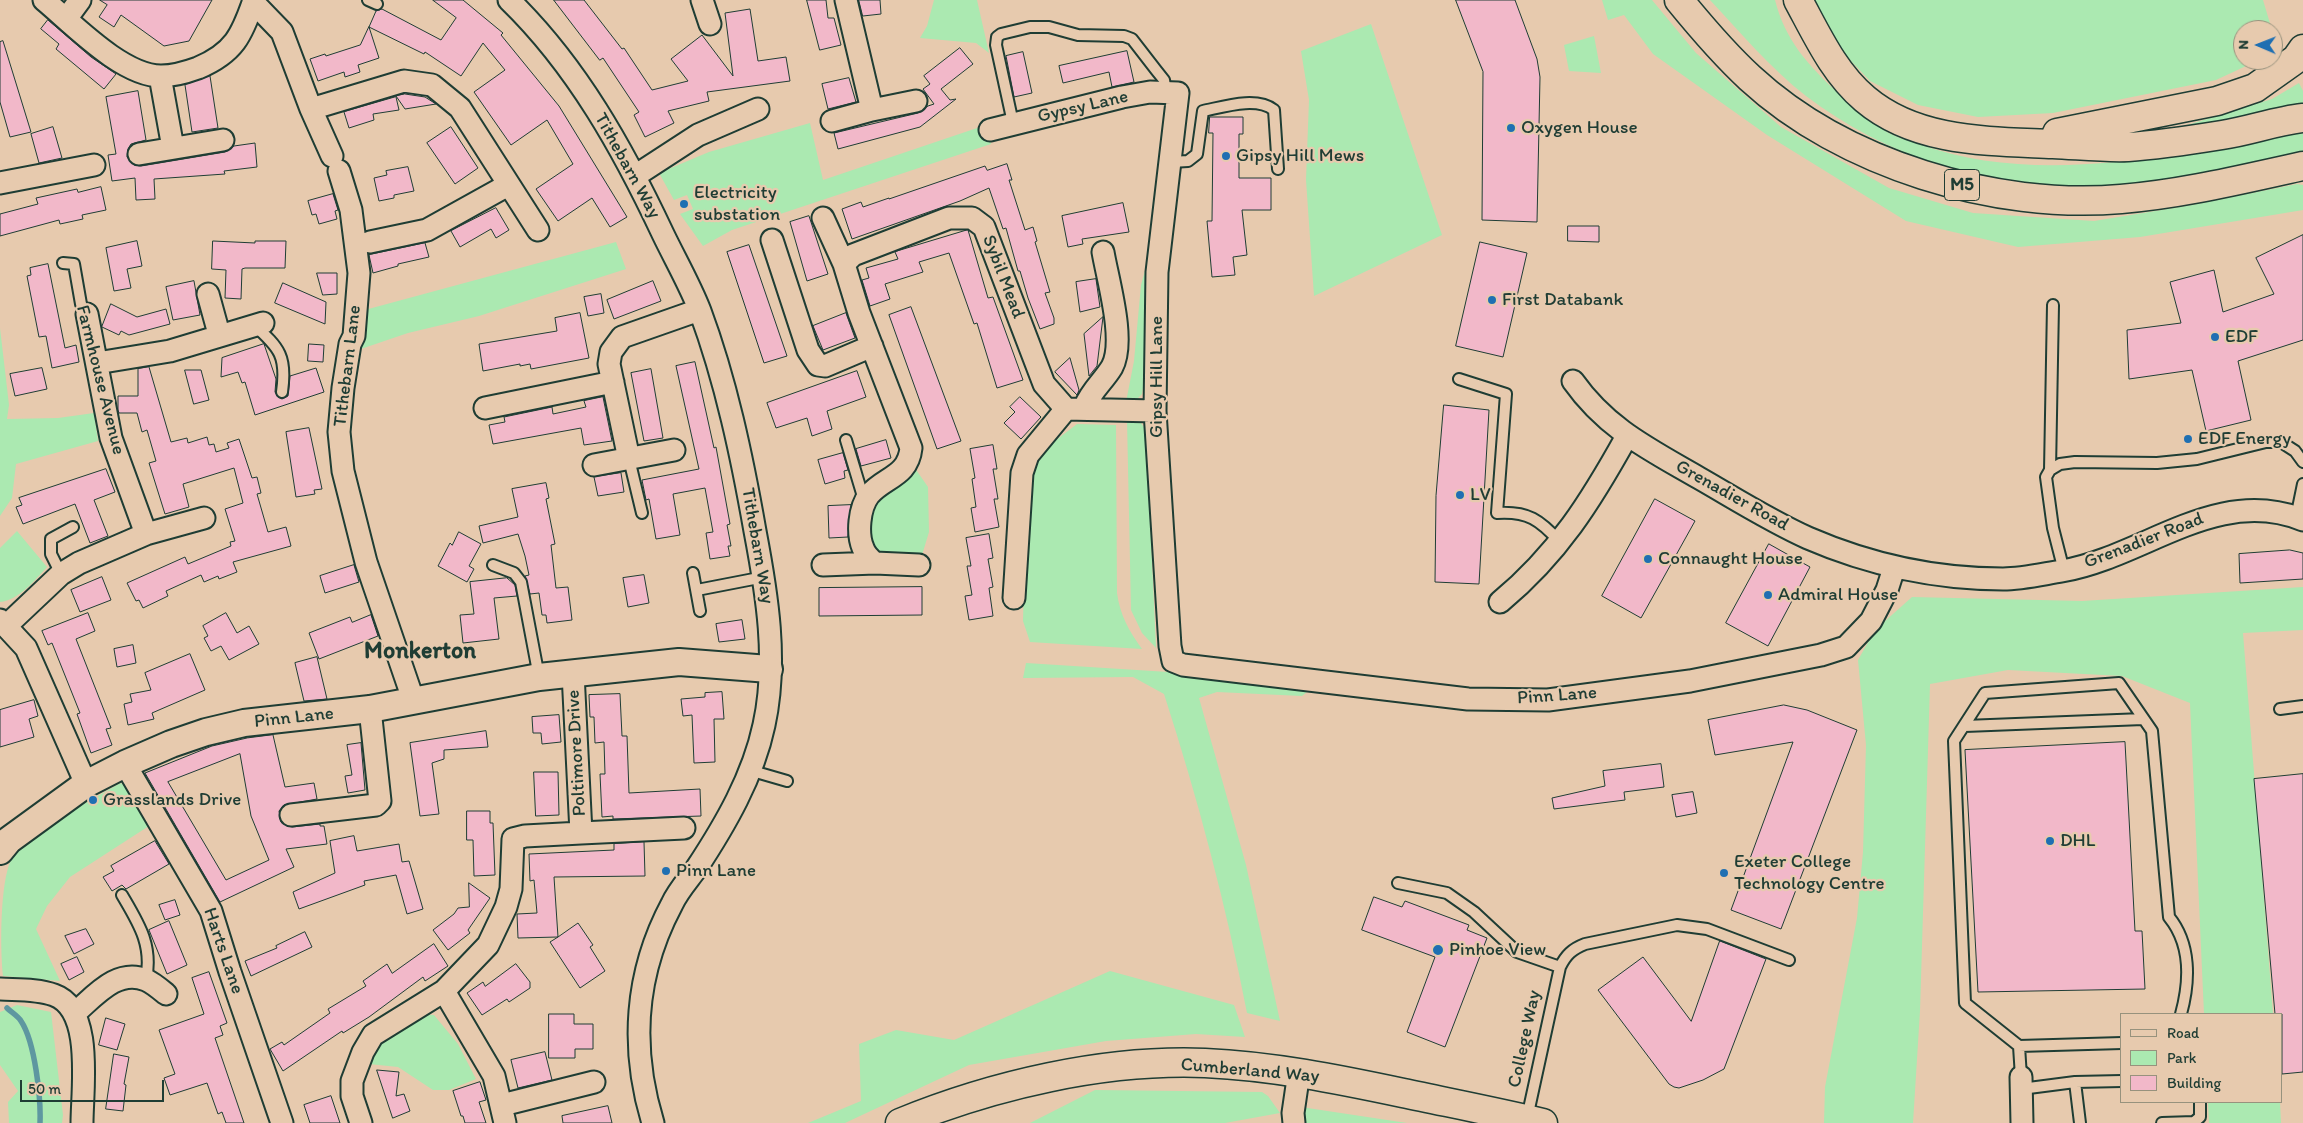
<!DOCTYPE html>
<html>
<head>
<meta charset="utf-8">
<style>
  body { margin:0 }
  #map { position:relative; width:2303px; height:1123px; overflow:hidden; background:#e7caae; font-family:Itim,sans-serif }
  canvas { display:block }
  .legend { position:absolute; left:2120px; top:1013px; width:162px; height:90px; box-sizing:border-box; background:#e7caae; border:1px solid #97927d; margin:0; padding:6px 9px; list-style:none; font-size:15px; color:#1f3d34 }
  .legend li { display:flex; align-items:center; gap:10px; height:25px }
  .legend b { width:25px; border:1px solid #97927d }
  .north { position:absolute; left:2233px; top:20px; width:50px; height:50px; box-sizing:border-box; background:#e7caae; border:1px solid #97927d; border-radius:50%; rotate:271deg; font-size:14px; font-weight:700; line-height:20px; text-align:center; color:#1f3d34 }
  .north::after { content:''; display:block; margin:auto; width:18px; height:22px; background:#1f6fb2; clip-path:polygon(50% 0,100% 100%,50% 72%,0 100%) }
  .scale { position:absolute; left:20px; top:1080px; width:144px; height:22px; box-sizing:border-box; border:2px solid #1f3d34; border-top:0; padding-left:6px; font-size:15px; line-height:18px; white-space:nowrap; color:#1f3d34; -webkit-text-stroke:4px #e7caae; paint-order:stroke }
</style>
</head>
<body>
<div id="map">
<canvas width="2303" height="1123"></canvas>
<ul class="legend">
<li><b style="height:6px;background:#e7caae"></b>Road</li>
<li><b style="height:14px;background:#abe9b1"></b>Park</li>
<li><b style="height:14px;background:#f2b8c9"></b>Building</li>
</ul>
<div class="north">N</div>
<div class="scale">50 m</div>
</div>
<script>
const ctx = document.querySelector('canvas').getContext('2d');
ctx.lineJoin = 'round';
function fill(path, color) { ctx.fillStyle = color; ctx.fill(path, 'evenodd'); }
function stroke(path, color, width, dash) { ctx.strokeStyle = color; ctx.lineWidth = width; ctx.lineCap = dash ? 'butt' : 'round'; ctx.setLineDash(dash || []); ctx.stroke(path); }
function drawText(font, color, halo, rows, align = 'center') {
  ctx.font = font + ' Itim,sans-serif'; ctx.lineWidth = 4.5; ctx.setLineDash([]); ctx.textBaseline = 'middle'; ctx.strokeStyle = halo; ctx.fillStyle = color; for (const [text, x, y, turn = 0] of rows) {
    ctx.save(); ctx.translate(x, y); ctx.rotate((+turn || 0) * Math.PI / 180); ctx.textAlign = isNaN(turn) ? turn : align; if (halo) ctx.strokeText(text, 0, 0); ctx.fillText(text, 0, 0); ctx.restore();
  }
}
fill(new Path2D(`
  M934,0H977L989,53L976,43L920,38L927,26Z
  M1602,0H1652L1696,53L1781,127L1889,188L1973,213L2094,221L2192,205L2297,184L2303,185V210L2140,237L2018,247L1906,221L1767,135L1653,54L1624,15L1608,20Z
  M1710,0H1775C1785,40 1808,65 1837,92C1852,105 1868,120 1884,130C1894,137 1908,140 1919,144C2039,188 2180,153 2303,133V154C2251,163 2200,178 2148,184C2028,200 1902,169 1806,96C1770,68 1741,33 1710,0Z
  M1812,0H2263L2272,30H2243V60H2259L2216,80L2053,113L1978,117L1918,105L1870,81L1831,40Z
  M1371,24L1442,235L1314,296L1306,180L1309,100L1301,51Z
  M1594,36L1601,73L1569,71L1564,45Z
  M2299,83L2303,91V108L2280,110L2161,133L2272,99Z
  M810,123L823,180L986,125L991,144L732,230L703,246L680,214L693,209L687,195L674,200L659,173L709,152Z
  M616,242L626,269L479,316L408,333L355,351L361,311Z
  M1151,249L1144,382L1142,394L1135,401L1126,402L1134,361L1141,285Z
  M0,328L9,405L7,419L58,418L94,413L98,441L16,464L12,498L0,516Z
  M1127,420L1141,423L1146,430L1156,648L1142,633L1131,610Z
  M1077,424L1116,425L1117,593C1120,615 1129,631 1142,649L1030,642L1023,621L1025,538L1034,457Z
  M910,461L928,487L929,532L919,565L867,555L869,495Z
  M17,531L47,567C34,581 19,600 0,602V548Z
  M2303,587V630L2243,633L2273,1014H2204L2190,703L2122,676L2008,670L1930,684L1920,1011L1913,1123H1824L1825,1087L1857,918L1863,852L1866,745L1858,660L1875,630L1912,597L2082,601Z
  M1026,663L1216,675L1312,688L1302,696L1217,692L1199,698L1246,865L1280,1021L1247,1013C1226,905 1198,799 1164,694L1133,677L1023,678Z
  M120,783L128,786L152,824L70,877L47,906L36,929L60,981L3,976C0,948 0,883 11,860C35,827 86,804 120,783Z
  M1110,971L1234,1005L1245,1037L1196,1034L1106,1041L969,1065L845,1123H808L861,1101L859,1044L896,1030L954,1040Z
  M17,1005L51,1012L63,1115L62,1123H9L8,1102L18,1091L0,1065V1012Z
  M420,1014L434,1015L458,1044L476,1079L449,1090H433L398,1067L369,1064L379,1041Z
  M1095,1090L1262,1092L1268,1096L1280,1113L1225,1123H1030Z
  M2208,1102H2280L2281,1123H2209Z
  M1301,1107L1407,1123H1303Z`), '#abe9b1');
stroke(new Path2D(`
  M7,1008C11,1012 18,1016 21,1021C35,1042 41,1098 40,1123`), '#5e97a0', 5.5);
const building = new Path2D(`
  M100,0H212L189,41L164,46L121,15L114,27L99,17L107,5Z
  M433,0H463L503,33L501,35L559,106L627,217L610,227L592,198L558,221L536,189L573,164L547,120L511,145L474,92L505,70L483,43L461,76L425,52L424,54L369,27L376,11L382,9L441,40L456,18Z
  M554,0H584L622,49L624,48L652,90L688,81L671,59L702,35L733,76L725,13L750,9L758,61L786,57L790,81L707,92L709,101L668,111L674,123L645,137L634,115L639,112L603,58L600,60Z
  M807,0H826L828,18H834L841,45L820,50Z
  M859,0H880L881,14L863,16Z
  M1456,0H1515L1537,59L1540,77L1537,222L1482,220L1483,72Z
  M48,20L91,57L116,74L104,89L56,49L59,44L41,29Z
  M369,27L379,58L358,65L360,72L345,77L344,72L318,81L310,59L325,54L326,56L360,45Z
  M3,41L31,132L10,137L0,102V42Z
  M960,48L973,64L941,89L950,100L956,99L920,127L838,149L834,133L918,113L928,106L934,104L923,89L930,84L924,76Z
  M1127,51L1134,82L1112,87L1109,72L1063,83L1059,66Z
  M1023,52L1032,93L1014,97L1006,56Z
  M210,76L218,128L192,132L185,85Z
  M849,78L856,102L828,109L822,84Z
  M138,91L146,140L131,144L128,149L127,157L134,165L141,166L225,152L234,146L255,143L257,167L224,171L225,174L154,179L155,199L136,200L135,178L112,181L108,155L116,154L106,97Z
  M405,94L425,97L436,104L405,109L396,96Z
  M396,97L399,110L373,114L374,120L349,128L344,112Z
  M1210,117H1243V134H1239V178H1271V210H1242L1247,255L1233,257L1235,275L1212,277L1207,221H1212L1213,133H1209Z
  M53,127L62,158L39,163L31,134Z
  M451,127L478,168L455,184L427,143Z
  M1007,164L1012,180H1009L1025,230L1033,227L1037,241L1035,242L1050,292L1045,293L1054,318V324L1040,329L1028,298L1020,271H1018L1006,228L1003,229L989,188L960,201L852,239L842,209L861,202L863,207L889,198V199L985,166L987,170Z
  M408,167L414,191L394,195V198L379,201L374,178L387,175L386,171Z
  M101,187L106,210L82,215L83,219L60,224L59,220L0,236V214L38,204L36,198L77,189L78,192Z
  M333,194L338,210L335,211L337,219L319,224L316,214L312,215L308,201Z
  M1123,203L1129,232L1082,239L1083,244L1068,247L1062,216Z
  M496,208L509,230L496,238L491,229L460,247L451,231Z
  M809,216L828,274L807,281L790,222Z
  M1568,226H1599V242L1568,241Z
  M968,230L988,298L993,297L1023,380L997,388L977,323L974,324L949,253L919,262L923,272L885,284L890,299L870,306L862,280L869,278L866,268L898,259L895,252Z
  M2303,235V340L2238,361L2251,420L2206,431L2192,370L2129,379L2127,330L2181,323L2170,282L2214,270L2223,312L2274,294L2256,258Z
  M137,241L142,266L127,269L131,288L114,291L106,248Z
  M213,241L255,243V241H286L285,268H245L242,269L241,299L225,298L226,270L212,269Z
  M1480,242L1527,253L1503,357L1456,346Z
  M425,243L429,257L398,264V266L373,273L369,255Z
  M749,245L787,356L764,363L727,252Z
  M48,264L65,348L76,345L79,362L52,368L46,336L39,337L27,276L31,275L30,268Z
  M317,273H337V294L323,295Z
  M1096,279L1100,307L1080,312L1076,282Z
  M194,281L200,315L173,320L166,287Z
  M653,281L661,301L614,319L607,300Z
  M283,283L326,302L325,324L275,303Z
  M601,294L604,313L588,316L584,297Z
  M111,304L137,317L166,309L170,324L129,335L121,331L119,335L102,327Z
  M911,307L961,441L937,449L889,315Z
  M580,313L589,358L531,369L530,364L520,366V364L483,371L479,344L557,331L555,318Z
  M846,313L855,338L823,350L813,326Z
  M1103,317L1097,366L1089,376L1084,334Z
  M264,344L276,379L275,392L278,397L282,399L288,396L290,376L316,368L324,392L255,415L245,382L242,383L238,372L221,377L222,358Z
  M309,344L324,345L323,362L308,361Z
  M1070,358L1079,390L1077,395L1055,372Z
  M695,362L714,448L716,447L730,524L727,525L731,546H728L730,556L710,559L706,533L713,532L705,488L673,494L680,535L656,539L649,499L646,500L642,480L699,469L676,366Z
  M149,367L171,442L187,438L188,443L207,437L209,445L214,444L216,452L229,448L227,443L239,439L252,478L257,477L261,493L257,494L268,532L286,527L291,546L233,562L237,572L219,579L218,576L204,582L201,575L166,591L168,596L143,608L139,600L136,601L127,583L185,557L188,564L231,546L230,542L235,541L225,509L243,503L234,468L183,484L189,507L165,514L149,463L156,461L147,430L142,432L137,413H119L118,410V396H138V369Z
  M42,368L47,389L15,396L10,374Z
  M651,369L663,438L644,441L631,373Z
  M185,370H201L209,400L194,404Z
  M857,371L866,397L827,411L832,429L812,436L807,418L776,428L767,403Z
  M603,397L612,441L584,445L581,428L493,444L489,425L505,422L504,417L552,407L553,414L586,407L584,401Z
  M1020,397L1041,417L1021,439L1004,423L1015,412L1010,407Z
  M1444,405L1489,410L1479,584L1435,582L1436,496Z
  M309,428L322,489L314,490L315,494L296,497L286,432Z
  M886,440L891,458L861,466L856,449Z
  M993,445L997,469H993L998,499H994L999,527L975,532L971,508L976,507L972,479L975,478L970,449Z
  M843,453L848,470L844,471L845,478L825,484L818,460Z
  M106,469L115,492L94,500L108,536L90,543L75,504L23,524L16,507L22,505L19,498Z
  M621,473L624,492L598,496L594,477Z
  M546,483L549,498L546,499L555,544L551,545L556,588L568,587L572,620L547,623L546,615H542L539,593L530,594L525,576L529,575L525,556L518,534L483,543L479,526L518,517L512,489Z
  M1655,499L1695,521L1641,618L1602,596Z
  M851,505L848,537L829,538L828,506Z
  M459,532L481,544L469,566L474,569L467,582L438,566L450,543L452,545Z
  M989,534L993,558L988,559L993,587L989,588L993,616L969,620L965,596L972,595L967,566H971L966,538Z
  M1769,544L1810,567L1768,646L1726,623Z
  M2290,550L2303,553V579L2240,583L2239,554Z
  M354,565L359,582L325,593L320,576Z
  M644,575L649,603L628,607L623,578Z
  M102,577L111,600L80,612L71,590Z
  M507,578L515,585L517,596L494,598L499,639L463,643L460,615L474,614L470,582Z
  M922,587V615L819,616V588Z
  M88,613L95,631L76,639L111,728L106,729L112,745L91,753L77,714L80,713L52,643L48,645L42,631Z
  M226,613L237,633L249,626L259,644L229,660L221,646L211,651L204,638L208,636L203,626Z
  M371,615L378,636L319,659L309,633L350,617L352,622Z
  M742,620L745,639L719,642L716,624Z
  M133,645L136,663L117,667L114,649Z
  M190,654L205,690L152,713L154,719L128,725L124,704L132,702L130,694L151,690L145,673Z
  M317,657L327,699L304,701L295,663Z
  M722,692L724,719H714L715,762L694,763L692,715L683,716L681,699L705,697V693Z
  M620,694L622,736H627L629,793L700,789L701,816L613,819V816L602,817L600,774H605L604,742L595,743L594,717H590L589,695Z
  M34,700L38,716L29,719L34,737L0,747V710Z
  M1784,705L1807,710L1857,730L1781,929L1731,910L1793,742L1715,755L1708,720Z
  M559,715L561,742L542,744L541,733H533L532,717Z
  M486,731L488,747L444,750V759L432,763L439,814L420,816L410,743Z
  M273,735L285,787L314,783L317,799L284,805L279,811L281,822L292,827L320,824V826H324L327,844L286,849L294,867L220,902L145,773L212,746L247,738ZM240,754L251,816L269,860L226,880L168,782Z
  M2125,742L2135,931H2142L2145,989L1978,992L1965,750Z
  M361,743L365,790L348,793L345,776L352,775L347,745Z
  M1661,764L1664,787L1624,792L1625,800L1554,809L1552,798L1605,786L1603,771Z
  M534,772H558L559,815L536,816Z
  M2303,774V1072L2282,1074V1014H2275L2254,779Z
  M1693,792L1697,813L1676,817L1672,795Z
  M467,811H490V823H493L495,875L474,876L473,840H467Z
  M354,836L357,851L399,844L402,862L409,861L423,909L407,914L396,875L364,881L365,885L299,909L293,892L335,873L330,841Z
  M155,841L169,864L126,889L122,885L112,891L103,877L114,871L111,866Z
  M644,842L645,876L554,877L558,937L578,923L593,945L590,947L605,971L580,988L550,942L558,937L518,938L517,914L537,913L534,880L530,881L529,854L614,850V844Z
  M469,883L490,898L468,930L470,933L448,950L433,930L454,914L458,908L469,907Z
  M1374,897L1402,907L1405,901L1469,925L1467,930L1487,938L1445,1047L1407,1032L1435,957L1362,930Z
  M175,900L180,915L165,920L159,905Z
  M169,921L187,965L167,974L149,930Z
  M86,929L94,944L74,954L65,936Z
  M305,932L312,947L251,976L245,961L277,948L276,946Z
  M1720,941L1766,959L1724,1069L1703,1080L1679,1088L1674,1087L1669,1084L1598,990L1643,957L1691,1021Z
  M434,944L448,966L425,981L423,977L369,1017L343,1033L342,1031L283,1071L270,1049L282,1042L284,1045L330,1013L328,1009L366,986L363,981L387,964L392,973Z
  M77,957L84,972L69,980L61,964Z
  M516,964L530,982V988L509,1002L507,999L482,1015L467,993L483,982L485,986Z
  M209,972L227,1023L220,1026L223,1035L215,1038L244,1123H226L222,1112L218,1114L207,1083L170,1095L164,1078L175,1074L159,1030L204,1014L192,978Z
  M549,1014H574V1024H593V1049H575V1058H549Z
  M106,1018L125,1024L117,1050L99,1045Z
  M545,1052L552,1080L518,1088L511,1060Z
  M114,1054L129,1057L124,1084L126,1085L123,1111L106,1109Z
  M377,1070L399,1072L396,1096L404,1094L410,1111L393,1118Z
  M480,1082L486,1100L479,1102L486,1123H465L463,1116H461L453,1091Z
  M331,1096L340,1123H310L304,1105Z
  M608,1106L612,1123H563L562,1116Z`);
fill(building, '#f2b8c9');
stroke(building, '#1f3d34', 1);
const service = new Path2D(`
  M368,0L377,4
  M1013,123L996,45L997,37L1001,34L1030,27H1049L1078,35L1124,36L1132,39L1156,70L1164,80L1166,92
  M1171,162L1188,161L1197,154L1203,111C1223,107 1256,96 1274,110L1278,169
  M63,263L74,264L81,304L87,314
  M254,325C280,348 287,357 282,392
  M1459,379L1506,394L1497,513C1528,511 1540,520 1560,542
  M846,440L864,500
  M629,459L642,513
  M2050,470L2053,305
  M2296,518L2303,484
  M493,565L514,573L521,582L539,677
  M2064,571L2053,528L2046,477L2050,470L2060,464L2075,462L2157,463L2197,459L2266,442H2281L2295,451L2303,462
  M693,573L700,611
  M61,574L51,554V539L73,527
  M697,590L764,577
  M2280,709L2303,706
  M1965,726L2143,719
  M749,770L787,781
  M1398,883L1447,893L1474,912L1517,952L1560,967C1566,955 1572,949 1585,944L1677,925L1707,929L1789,960
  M122,895C139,924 153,945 146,980
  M2019,1046L1965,1003L1954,741L1985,693L2119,683L2152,731L2169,917C2191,944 2190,981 2181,1014
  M2021,1077L2019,1046L2122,1043
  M2075,1082L2080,1123
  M2021,1089L2075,1082L2122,1081
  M1527,1118L1560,967
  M2162,1123L2194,1122L2200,1117V1102`);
const minor = new Path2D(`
  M44,0C73,24 122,76 161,76C173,76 187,72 198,68C234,53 242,35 254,0
  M509,0C577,66 623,149 663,234C675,259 690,285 700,311C726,381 742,457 755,531C767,594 778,661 764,725C753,777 725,825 696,869C688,880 678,891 672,904C635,973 630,1048 653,1123
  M702,0L710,24
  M253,2L282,32L311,109L332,156
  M66,19L80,0
  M160,76L173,148
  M311,109L404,81L432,85L460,108L538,230
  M872,110L916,101
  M832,121L872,110L846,0
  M990,130L1122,97L1150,92L1178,93L1157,272L1155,411L1170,646L1173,661L1183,665L1468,699L1548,700L1690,681L1821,655L1846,647L1871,621L1887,590L1894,568
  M139,154L223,140
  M339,171L351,210L359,273L354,336L350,344L343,388L339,432L343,471L366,562L414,702
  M635,176L698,135L758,109
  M0,183L94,165
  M823,218L844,264
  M772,240L808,350L818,365L825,366L872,346
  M370,242L427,230L508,185
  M208,294L219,334
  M97,363L170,351L263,323
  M1573,381C1607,429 1649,449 1699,478C1734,498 1770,521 1808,538C1868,564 1936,579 2003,579C2022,579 2043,574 2062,571C2144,557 2217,485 2303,520
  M485,408L613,382
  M1084,408C1092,389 1103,382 1112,367C1126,341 1108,281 1103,252
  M629,459L609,364L611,352L622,337L699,310
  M594,465L674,450
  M146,534L204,518
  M823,565L875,563
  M919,565L875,563C870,559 865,554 863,548C857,534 859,508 869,495C884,477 908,477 911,448L859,313L844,264L853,255L949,218H972L984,227L1044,384L1066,409
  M1014,598L1022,473L1028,455L1066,409L1155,411
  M1500,602C1558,554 1591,501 1627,436
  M0,620L26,648L86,784
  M7,625L61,574L79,563L146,534L111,438L87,314
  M125,764L211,911L230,972L282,1123
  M291,815L376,805L380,801L370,709
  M581,833L684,828
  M0,989C17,990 38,989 54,995C94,1009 82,1089 82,1123
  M444,991L494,1076L505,1123
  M75,1013C95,996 117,968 146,980C153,983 160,989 166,994
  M2021,1077L2022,1123
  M502,1105L594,1082
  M361,1123L352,1096V1081L363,1052L373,1035L444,991L488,945L506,907L511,889L513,839L525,836L581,833L573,673
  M1294,1123L1293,1113L1299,1072`);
const tertiary = new Path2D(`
  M0,851L9,840L86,784L125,764L171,744L206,732L244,723L370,709L539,677L679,662L769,669`);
const secondary = new Path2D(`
  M900,1123C993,1085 1104,1059 1205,1063C1272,1066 1337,1079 1403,1093C1450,1103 1497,1112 1543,1123`);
const motorway = new Path2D(`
  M1679,0C1701,27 1724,54 1750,78C1843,164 1995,210 2121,199C2183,194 2243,179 2303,166
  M1798,0C1817,35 1834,73 1865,99C1917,143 1989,141 2053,144C2077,145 2103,148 2128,147C2159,145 2191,140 2222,135C2249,131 2276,121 2303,118
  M2057,133L2217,101L2255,88L2296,59L2303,49`);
stroke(service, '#1f3d34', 14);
stroke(minor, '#1f3d34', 25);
stroke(tertiary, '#1f3d34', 30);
stroke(secondary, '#1f3d34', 31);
stroke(motorway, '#1f3d34', 31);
stroke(service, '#e7caae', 10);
stroke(minor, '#e7caae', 21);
stroke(tertiary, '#e7caae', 26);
stroke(secondary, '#e7caae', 28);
stroke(motorway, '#e7caae', 28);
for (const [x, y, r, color] of [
  [1511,128,5,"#1f6fb2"],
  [1226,156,5,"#1f6fb2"],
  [684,204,5,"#1f6fb2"],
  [1492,300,5,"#1f6fb2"],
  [2215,337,5,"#1f6fb2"],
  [2188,439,5,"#1f6fb2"],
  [1460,495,5,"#1f6fb2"],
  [1648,559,5,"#1f6fb2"],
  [1768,595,5,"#1f6fb2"],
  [93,800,5,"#1f6fb2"],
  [2050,841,5,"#1f6fb2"],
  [666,871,5,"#1f6fb2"],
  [1724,873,5,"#1f6fb2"],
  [1438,950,6,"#1f6fb2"]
]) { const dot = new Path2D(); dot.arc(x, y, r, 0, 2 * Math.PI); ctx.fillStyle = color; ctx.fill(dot); stroke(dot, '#e7caae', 2); }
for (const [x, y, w] of [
  [1962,185,35]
]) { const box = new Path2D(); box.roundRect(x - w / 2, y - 15.5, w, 31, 4); ctx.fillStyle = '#e7caae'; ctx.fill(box); stroke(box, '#1f3d34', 1); }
drawText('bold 18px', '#1f3d34', null, [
  ["M5",1962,185]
]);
drawText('19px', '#1f3d34', '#e7caae', [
  ["Gypsy Lane",1083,107,-13],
  ["Tithebarn Way",627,166,61],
  ["Sybil Mead",1003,277,69],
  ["Tithebarn Lane",348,366,-83],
  ["Gipsy Hill Lane",1157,377,-90],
  ["Farmhouse Avenue",100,380,76],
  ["Grenadier Road",1732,496,29],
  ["Grenadier Road",2144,541,-21],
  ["Tithebarn Way",757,546,80],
  ["Pinn Lane",1557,696,-4],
  ["Pinn Lane",294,718,-6],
  ["Poltimore Drive",577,753,-93],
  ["Harts Lane",223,951,71],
  ["College Way",1525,1039,-78],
  ["Cumberland Way",1250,1071,5]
]);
drawText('19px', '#1f3d34', '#e7caae', [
  ["Oxygen House",1521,128],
  ["Gipsy Hill Mews",1236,156],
  ["Electricity",694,193],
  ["substation",694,215],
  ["First Databank",1502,300],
  ["EDF",2225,337],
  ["EDF Energy",2198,439],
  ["LV",1470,495],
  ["Connaught House",1658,559],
  ["Admiral House",1778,595],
  ["Grasslands Drive",103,800],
  ["DHL",2060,841],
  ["Exeter College",1734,862],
  ["Technology Centre",1734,884],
  ["Pinn Lane",676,871],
  ["Pinhoe View",1449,950]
], 'left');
drawText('bold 24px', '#1f3d34', '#e7caae', [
  ["Monkerton",420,652]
]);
</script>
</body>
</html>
